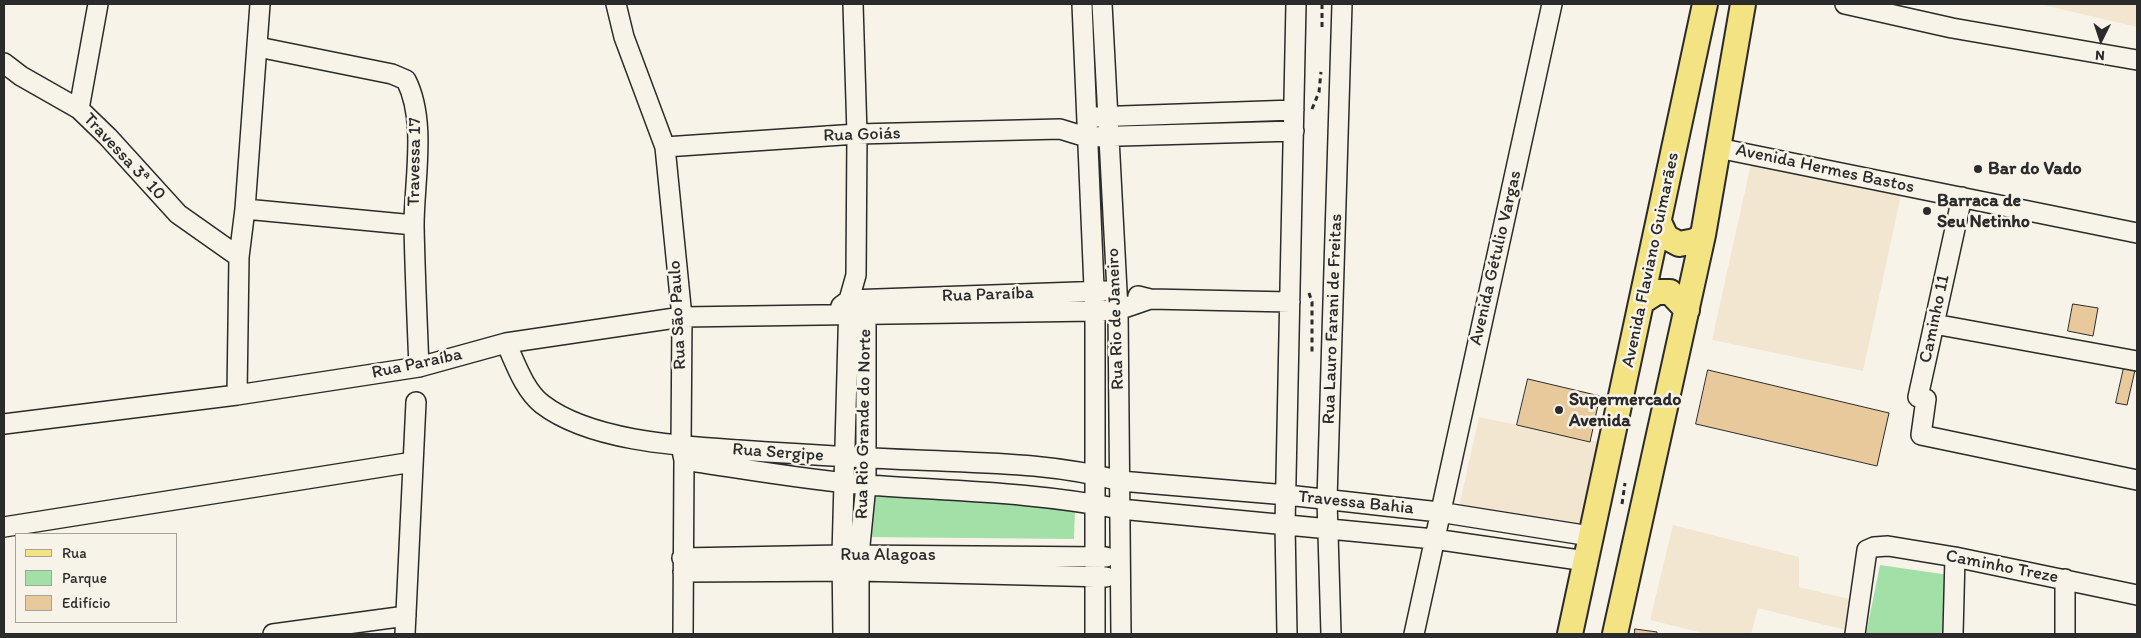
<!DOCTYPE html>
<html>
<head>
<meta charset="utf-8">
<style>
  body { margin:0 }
  #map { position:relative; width:2141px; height:638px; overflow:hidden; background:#f7f3e8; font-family:Itim,sans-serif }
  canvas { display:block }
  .frame { position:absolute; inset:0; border:5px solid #2b2b2b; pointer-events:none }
  .legend { position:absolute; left:15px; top:533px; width:162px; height:90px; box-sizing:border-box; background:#f7f3e8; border:1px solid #a5a39c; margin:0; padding:6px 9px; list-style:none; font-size:15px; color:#2b2b2b }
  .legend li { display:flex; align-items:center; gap:10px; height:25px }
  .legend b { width:25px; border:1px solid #a5a39c }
  .north { position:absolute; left:2076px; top:15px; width:50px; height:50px; -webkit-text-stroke:4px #f7f3e8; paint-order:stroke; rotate:184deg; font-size:14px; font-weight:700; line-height:20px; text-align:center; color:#2b2b2b }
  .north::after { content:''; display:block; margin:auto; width:18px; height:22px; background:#2b2b2b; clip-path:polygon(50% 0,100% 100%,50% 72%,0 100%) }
</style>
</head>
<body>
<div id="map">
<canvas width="2141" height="638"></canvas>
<div class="frame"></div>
<ul class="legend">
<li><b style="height:6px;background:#f4e382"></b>Rua</li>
<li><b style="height:14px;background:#a3e0a7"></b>Parque</li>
<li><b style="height:14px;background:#e8c99b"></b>Edifício</li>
</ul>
<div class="north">N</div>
</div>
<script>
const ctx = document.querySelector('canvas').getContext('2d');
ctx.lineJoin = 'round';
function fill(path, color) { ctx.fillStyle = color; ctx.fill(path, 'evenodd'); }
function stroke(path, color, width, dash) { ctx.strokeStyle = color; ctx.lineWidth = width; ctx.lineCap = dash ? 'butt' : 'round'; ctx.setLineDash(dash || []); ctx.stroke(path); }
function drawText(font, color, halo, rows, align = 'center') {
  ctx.font = font + ' Itim,sans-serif'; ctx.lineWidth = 5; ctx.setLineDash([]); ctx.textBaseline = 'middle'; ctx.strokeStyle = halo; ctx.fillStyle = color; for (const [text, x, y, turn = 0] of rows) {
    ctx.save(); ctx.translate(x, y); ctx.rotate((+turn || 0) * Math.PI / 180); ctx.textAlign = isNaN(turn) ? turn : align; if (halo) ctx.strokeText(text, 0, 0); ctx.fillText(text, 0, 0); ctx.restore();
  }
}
fill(new Path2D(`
  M2039,4H2137V27Z
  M1751,164L1901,195L1863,371L1712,340Z
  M1479,417L1599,442L1580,528L1459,507Z
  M1673,525L1799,557V587L1853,600L1845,630L1758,608L1751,634H1707L1650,620Z`), '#f2e6d1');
fill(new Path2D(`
  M868,495L1075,508L1074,539L865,537Z
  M1880,565L1949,575L1947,634H1866Z`), '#a3e0a7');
const building = new Path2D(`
  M2073,304L2098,308L2093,336L2068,331Z
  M2125,363L2136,366L2127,405L2116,403Z
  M1708,370L1889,413L1877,466L1696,424Z
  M1528,379L1600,396L1590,442L1517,425Z
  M1635,629L1657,632V634H1635Z`);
fill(building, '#e8c99b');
stroke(building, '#2b2b2b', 1);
const minor = new Path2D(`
  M616,4L624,37L665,147L682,317L681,446L684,460L683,634
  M1082,4L1095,311V634
  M1102,4L1118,310L1121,634
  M1845,4L1952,28L2137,60
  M258,47L392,74L406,80C427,121 414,181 414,226C415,273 417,320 419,367
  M4,63L21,76L79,109L108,137L178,214L239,257
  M79,109L98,4
  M1093,117L1294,110
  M665,147L857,134L1060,129L1086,137L1294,131
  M1718,148L2137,233
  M1962,197L1918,397L1926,399L1921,435L2137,480
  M245,209L414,225
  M1138,296L1150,299L1290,302
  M841,306L849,300L1106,291
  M1934,324L2137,361
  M506,343C515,362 524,390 542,404C590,441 680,446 739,450C798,454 858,458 917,460C984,463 1055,463 1120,481L1287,495L1439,512L1590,536
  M237,395L239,257L245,209L260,4
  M4,424L237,395L419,367L506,343L682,317L1095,311L1118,310L1150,299
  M684,460C745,469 806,480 868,485C951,491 1037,492 1120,509L1434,539L1586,561
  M4,527L413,462
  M682,558L842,555L1106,557
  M683,572L860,571L1106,577
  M273,634L406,616
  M405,634L416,402
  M843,634L842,555L849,300L856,275L857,134L853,4
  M859,634V555L866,485V304
  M1287,634L1285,525L1296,4
  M1331,634L1327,500L1342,4
  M1414,634L1552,4
  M1855,634L1867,550L1874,547L1888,546L1955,557L2137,595
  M1953,634L1955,557
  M2065,634V579`);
const major = new Path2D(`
  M1659,222L1666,237L1679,244L1695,241L1703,235
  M1643,301L1657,292H1670L1687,310
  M1570,634L1705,4
  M1615,634L1703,235L1743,4`);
stroke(minor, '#2b2b2b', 22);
stroke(major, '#2b2b2b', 28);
stroke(new Path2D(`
  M1322,4V28
  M1312,109L1319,92L1321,72
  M1309,293L1312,302V354
  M1622,504L1625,483`), '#2b2b2b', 3, [5, 4]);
stroke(minor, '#f7f3e8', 19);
stroke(major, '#f4e382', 24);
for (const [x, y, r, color] of [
  [1978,169,5,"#2b2b2b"],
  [1927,211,5,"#2b2b2b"],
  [1559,410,5,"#2b2b2b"]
]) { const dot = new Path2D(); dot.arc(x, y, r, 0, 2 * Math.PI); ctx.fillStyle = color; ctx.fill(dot); stroke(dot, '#f7f3e8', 2); }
drawText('18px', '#2b2b2b', '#f7f3e8', [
  ["Rua Goiás",862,135,-2],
  ["Travessa 3ª 10",124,157,47],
  ["Travessa 17",415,162,-89],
  ["Avenida Hermes Bastos",1825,169,12],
  ["Avenida Gétulio Vargas",1496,258,-77],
  ["Avenida Flaviano Guimarães",1651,260,-78],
  ["Rua Paraíba",988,295,-2],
  ["Rua São Paulo",678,315,-93],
  ["Rua Rio de Janeiro",1116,319,-92],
  ["Rua Lauro Farani de Freitas",1333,319,-88],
  ["Caminho 11",1935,319,-78],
  ["Rua Paraíba",417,364,-12],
  ["Rua Rio Grande do Norte",864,424,-89],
  ["Rua Sergipe",778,453,4],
  ["Travessa Bahia",1356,503,6],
  ["Rua Alagoas",888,555],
  ["Caminho Treze",2002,567,11]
]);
drawText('bold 18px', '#2b2b2b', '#f7f3e8', [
  ["Bar do Vado",1988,169],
  ["Barraca de",1937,201],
  ["Seu Netinho",1937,222],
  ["Supermercado",1569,400],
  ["Avenida",1569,421]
], 'left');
</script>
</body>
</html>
